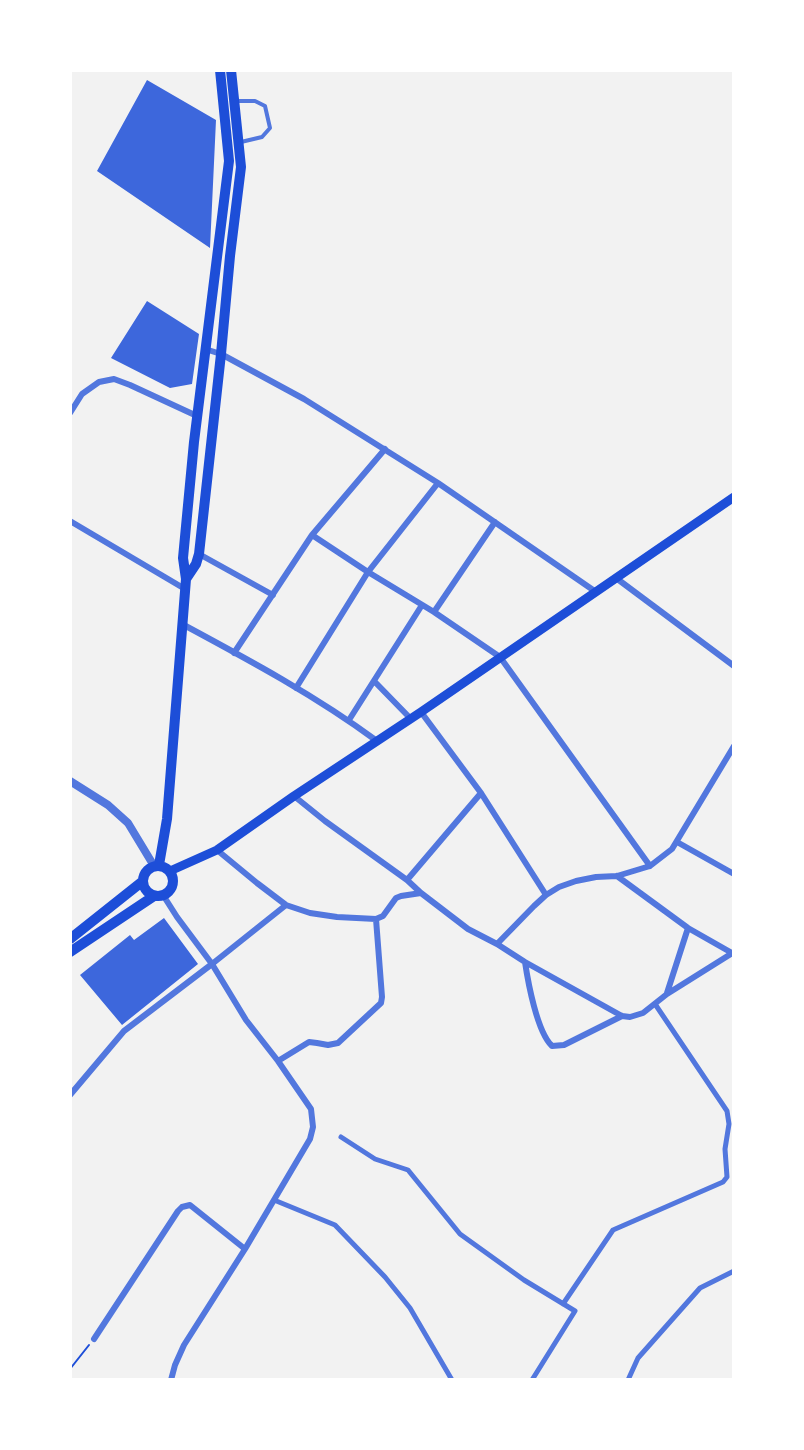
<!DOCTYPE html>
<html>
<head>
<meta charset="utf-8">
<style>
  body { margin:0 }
  #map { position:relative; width:804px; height:1450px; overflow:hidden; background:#f2f2f2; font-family:"Source Sans 3",sans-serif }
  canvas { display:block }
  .frame { position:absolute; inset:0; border:72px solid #fff; pointer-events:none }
</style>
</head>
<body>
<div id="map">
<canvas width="804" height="1450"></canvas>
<div class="frame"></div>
</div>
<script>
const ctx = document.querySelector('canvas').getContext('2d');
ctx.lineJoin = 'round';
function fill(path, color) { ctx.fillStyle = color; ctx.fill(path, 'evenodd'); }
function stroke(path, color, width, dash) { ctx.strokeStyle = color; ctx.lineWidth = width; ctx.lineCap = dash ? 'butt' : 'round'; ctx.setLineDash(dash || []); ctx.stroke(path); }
fill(new Path2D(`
  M147,80L216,120L210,248L97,171Z
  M147,301L199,334L192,384L170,388L111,358Z
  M164,918L198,964L122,1025L80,975L130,935L134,940Z`), '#3d67dc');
stroke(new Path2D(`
  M70,1369L89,1345`), '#1d4ed8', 2);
stroke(new Path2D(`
  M235,101H255L265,106L270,128L262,137L241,142`), '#5277de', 4);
stroke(new Path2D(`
  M341,1137L375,1159L408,1170L460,1234L524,1280L575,1311L532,1380
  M274,1200L335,1225L385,1277L410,1308L452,1380
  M563,1304L613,1230L723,1182L727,1177L725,1149L729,1124L727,1111L655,1004
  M628,1380L638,1358L700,1288L734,1271`), '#5277de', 5);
stroke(new Path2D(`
  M205,349L221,354L304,399L438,483L596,592
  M70,413L82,394L99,382L114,379L130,385L197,416
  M70,521L185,589
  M312,535L368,572L434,612L500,657L650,866
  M199,554L273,595
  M616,578L734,666
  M434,612L495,522
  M182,624C249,660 316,696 377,741
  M234,653L312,535L385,449
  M374,681L411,719
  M296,688L368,572L438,483
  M421,712L481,793L546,895
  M349,720L422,605
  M294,796L325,821L407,880L421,893
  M677,842L734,874
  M217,850L257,883L286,905L310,913L337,917L376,919L383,916L396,898L401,896L421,893L468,929L497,944L534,906L546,895L559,887L576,881L596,877L617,876L650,866L672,849L734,746
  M617,876L688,928L732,953
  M407,880L481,793
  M163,895L177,917L212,964L246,1020L278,1061L311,1109L313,1127L310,1139L245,1249L184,1345L175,1365L171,1380
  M497,944L525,962L622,1016L630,1017L643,1013L667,994L734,952
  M525,962C528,982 537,1032 552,1046L564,1045L622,1016
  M667,993L688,928
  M278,1061L309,1042L317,1043L328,1045L338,1043L381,1003L382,997L376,919
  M70,1095L124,1031L212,964L286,905
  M94,1339L178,1211L182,1207L190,1205L245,1249`), '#5277de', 6);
stroke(new Path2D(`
  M70,781L108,805L128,823L154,866`), '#5277de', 8);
stroke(new Path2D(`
  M170,871L217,850L294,796L421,712L734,497`), '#1d4ed8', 9);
stroke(new Path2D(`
  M186,579L196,564L199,554L221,354L230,256L241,167L231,70
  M159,865L167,819L186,579L183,558L194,442L229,161L220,70
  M143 881a15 15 0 1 1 30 0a15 15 0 1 1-30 0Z
  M70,939L143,881
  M70,952L154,896`), '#1d4ed8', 10);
</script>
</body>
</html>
